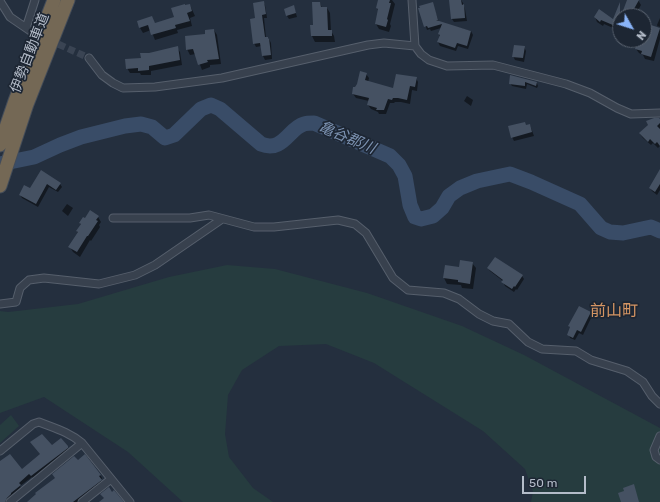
<!DOCTYPE html>
<html>
<head>
<meta charset="utf-8">
<style>
  body { margin:0 }
  #map { position:relative; width:660px; height:502px; overflow:hidden; background:#242f3e; font-family:Rubik,sans-serif }
  canvas { display:block }
  .north { position:absolute; left:612px; top:8px; width:40px; height:40px; box-sizing:border-box; background:#1d2633; border:1px solid #59626f; border-radius:50%; rotate:129deg; font-size:11px; font-weight:700; line-height:16px; text-align:center; color:#b4bcc9 }
  .north::after { content:''; display:block; margin:auto; width:14px; height:18px; background:#8ab4f8; clip-path:polygon(50% 0,100% 100%,50% 72%,0 100%) }
  .scale { position:absolute; left:522px; top:476px; width:64px; height:18px; box-sizing:border-box; border:2px solid #b4bcc9; border-top:0; padding-left:5px; font-size:12px; line-height:14px; white-space:nowrap; color:#b4bcc9; -webkit-text-stroke:3px #1d2633; paint-order:stroke }
</style>
</head>
<body>
<div id="map">
<canvas width="660" height="502"></canvas>
<div class="north">N</div>
<div class="scale">50 m</div>
</div>
<script>
const ctx = document.querySelector('canvas').getContext('2d');
ctx.lineJoin = 'round';
function fill(path, color) { ctx.fillStyle = color; ctx.fill(path, 'evenodd'); }
function stroke(path, color, width, dash) { ctx.strokeStyle = color; ctx.lineWidth = width; ctx.lineCap = dash ? 'butt' : 'round'; ctx.setLineDash(dash || []); ctx.stroke(path); }
function drawText(font, color, halo, rows, align = 'center') {
  ctx.font = font + ' Rubik,"Noto Sans JP",sans-serif'; ctx.lineWidth = 3.5; ctx.setLineDash([]); ctx.textBaseline = 'middle'; ctx.strokeStyle = halo; ctx.fillStyle = color; for (const [text, x, y, turn = 0] of rows) {
    ctx.save(); ctx.translate(x, y); ctx.rotate((+turn || 0) * Math.PI / 180); ctx.textAlign = isNaN(turn) ? turn : align; if (halo) ctx.strokeText(text, 0, 0); ctx.fillText(text, 0, 0); ctx.restore();
  }
}
fill(new Path2D(`
  M227,265L275,269L367,293L462,326L524,355L660,428V502H531L533,492L525,469L483,431L374,363L326,344L279,346L242,370L228,395L225,434L229,457L253,488L273,502H183L128,452L44,397L0,413V311L8,312L78,304L169,277Z
  M11,415L19,426L0,443V425Z`), '#263c3f');
fill(new Path2D(`
  M379,0H392L395,4L390,24L391,26L389,32L379,29L376,24L379,12L377,8Z
  M454,0H461L463,3L465,9L467,21L454,22L452,19Z
  M629,0H638L641,5L635,16H620V31L604,24L603,26L597,22L595,17L613,20L617,11L623,13Z
  M263,2L265,5L267,18H264L266,38L269,39L271,43L272,59L265,60L263,56L262,46L256,47L254,43L256,19Z
  M320,3L322,8H327L330,13L331,31L334,36L335,42H315L312,36L311,26H314Z
  M432,3L439,22L471,31L473,35L468,49L458,46L456,51L440,46L438,42L440,37L439,34L441,28L431,31L430,29L427,30L420,9Z
  M190,5L195,16L190,18L192,26L177,30L178,33L155,40L151,30L143,33L140,28L152,17L155,24L175,18Z
  M294,7L297,17L289,19L287,16Z
  M660,18V27L658,26L660,31V39L654,61L645,59L643,55L639,53L636,49L637,45L628,40H644V30L646,25L659,29L657,25Z
  M214,30L217,35L221,64L210,65V67L202,70L196,54L190,55L187,49Z
  M524,47L526,51L524,62L515,60L513,56Z
  M177,48L180,52L182,65L151,71V75H141L140,73H130L127,68L149,54Z
  M366,74L369,78L368,82L394,90L416,78L418,82L417,91L412,90L410,104L401,102H395L394,103H390L386,114H379L378,112L371,109L368,105L369,101L356,98L353,94Z
  M511,76L537,83L538,86L537,88L527,84L526,89L512,86L510,83Z
  M467,96L473,100L471,106L464,101Z
  M660,121V146L658,148L653,143L651,145L643,138L640,134Z
  M530,125L534,136L514,141L512,137L526,126Z
  M660,171V190L657,195L652,191L650,188Z
  M42,172L60,184L62,187L58,192L49,187L38,207L22,198L20,195L31,189Z
  M67,204L73,208L68,216L62,211Z
  M98,217L101,222L99,225L100,227L91,241L90,240L80,257L73,252L70,247L78,233L77,231L81,225L80,223L85,219Z
  M472,263L476,268L473,289L462,288L461,285L447,284L444,278L460,268Z
  M488,268L522,276L524,279L517,290L516,289L514,292L505,286L503,282V281L490,271Z
  M590,313L592,316L583,335L579,333L575,340L570,338L569,334L571,328L569,326Z
  M52,446L67,447L70,451L34,479L32,477L20,486L22,489L5,502H2L0,500V466L22,470Z
  M78,461L100,475L102,478L101,480L103,484L80,502H29Z`), '#0007');
stroke(new Path2D(`
  M0,164L34,157L60,145L81,137L125,126L141,124L152,127L165,138L174,135L201,109L211,105L220,109L261,144C283,153 289,128 304,124C307,123 311,123 314,123L390,156L399,165L405,176L410,205L415,217L421,219L433,216L442,208L449,196L460,188L477,181L510,174L531,182L580,204L601,228L610,232L623,233L651,227L660,231`), '#394c67', 15);
fill(new Path2D(`
  M378,0H390L389,3H391L387,19L388,20L386,27L375,24L378,9L376,8Z
  M449,0H461L462,5L464,4L465,18L451,19Z
  M627,0H639L630,16H621Z
  M264,1L266,14L262,15L265,37H268V39L269,38L271,55L262,56L260,43L253,44L250,19L255,18L253,3Z
  M312,2H320L321,7H327L328,30H332V36H311L310,25H313Z
  M433,2L438,20H436L471,31L467,46L457,43L455,48L437,42L440,35L438,34L442,24L428,28L427,26L424,27L418,8H420L419,6Z
  M620,2V28L601,20L600,22L594,17L599,9L613,19Z
  M185,4V5L190,4L192,11L187,13L190,21L175,25L176,28L151,35L148,25L139,28L137,21L152,16L155,23L174,17L171,8Z
  M294,5L296,13L286,16L284,9Z
  M645,23L660,28L651,57L641,54L642,51L635,49L637,42L642,43L644,40Z
  M214,29L219,59L207,60L208,62L198,65L193,49L186,50L185,36L205,34V30Z
  M514,45L525,46L523,58L512,57Z
  M178,46L180,60L149,66V70L138,71V68L126,69L125,59L141,58L140,53H149Z
  M360,71L367,73L365,80L393,88L396,74L417,77L415,87L410,86L407,100L398,98H393L392,100L388,99L384,110H376L377,108L367,105L369,98L352,94L353,87H355L357,84Z
  M510,75L537,82L536,86L525,82V86L509,84Z
  M654,118H659L660,119V123L657,126L660,129V146L657,142L655,144L650,139L648,142L639,133L648,125L646,121Z
  M525,122L526,125L530,124L532,132L511,138L508,126Z
  M660,169V184L655,192L649,188Z
  M41,170L61,183L56,190L47,184L36,204L19,195L24,185L30,188Z
  M90,210L99,216L96,220L98,221L88,236H87L77,252L68,247L78,232L76,231L81,224L79,223L83,217L85,218Z
  M495,257L523,275L515,287L514,286L512,289L501,282L503,280L487,268Z
  M460,260L473,262L470,284L458,282V280L443,278L445,265L459,267Z
  M579,306L591,312L581,332L577,330L573,338L567,335L570,327L568,326Z
  M42,434L52,445L61,438L68,446V448L31,476L29,474L19,483L21,485L11,493V494L7,498L5,502H0V461L10,454L22,469L40,454L30,442Z
  M85,454L101,475L99,476L102,480L73,502H27L36,494L35,493L55,478L52,474L74,456L78,460Z
  M634,484L639,502H621L618,493L624,491L623,488Z
  M109,487L112,492L114,490L124,502H99L104,498L100,494Z`), '#455162');
stroke(new Path2D(`
  M49,40L89,58`), '#3a4453', 7, [7, 3.5]);
const minor = new Path2D(`
  M412,0L415,46L421,54L429,60L447,66L493,65L566,84L590,93L617,108L631,114L660,113
  M0,1L10,17L32,32
  M26,28L35,0
  M89,58L102,75L113,83L123,88L155,87L222,78L368,45L384,43L415,46
  M113,218H190L209,215L254,227H274L338,220L355,224L366,233L393,278L408,290L444,293L459,299L479,314L493,321L509,324L528,342L542,349L576,351L591,360L627,371L643,382L652,396L660,404
  M0,304L16,302L20,288L29,280L44,278L99,284L135,275L155,265L222,219
  M660,436L654,450L656,457L660,460
  M0,451L33,424L39,422C54,428 69,432 82,443L130,502
  M10,502L82,443
  M82,502L111,479`);
const motorway = new Path2D(`
  M0,145L15,101L54,0
  M0,186L27,104L68,0`);
stroke(minor, '#565f6c', 9);
stroke(motorway, '#434c59', 15);
stroke(minor, '#38414e', 7);
stroke(motorway, '#746855', 13);
drawText('14px', '#b4bcc9', '#1d2633', [
  ["伊勢自動車道",30,53,-69]
]);
drawText('italic 15px', '#7c92b1', '#1d2633', [
  ["亀谷郡川",347,138,23]
]);
drawText('16px', '#d59563', '#1d2633', [
  ["前山町",614,311]
]);
</script>
</body>
</html>
